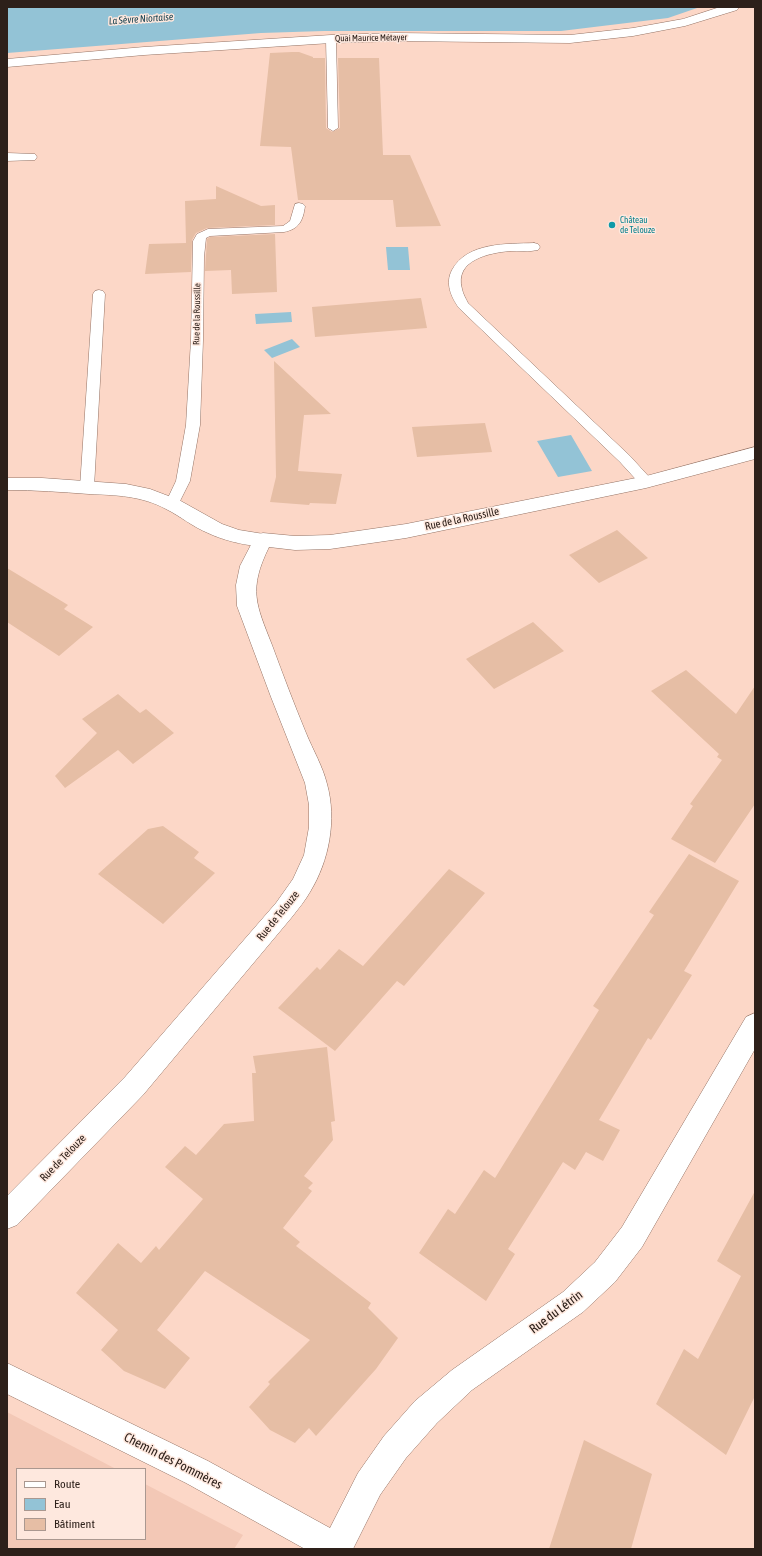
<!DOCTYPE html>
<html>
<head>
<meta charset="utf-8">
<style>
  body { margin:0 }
  #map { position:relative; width:762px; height:1556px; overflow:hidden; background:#fcd7c7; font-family:"Asap Condensed",sans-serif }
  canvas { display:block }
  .frame { position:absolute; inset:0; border:8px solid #2d201a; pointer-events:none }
  .legend { position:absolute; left:16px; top:1468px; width:130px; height:72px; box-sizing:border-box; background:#fee8de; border:1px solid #aa9890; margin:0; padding:5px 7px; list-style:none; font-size:12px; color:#2d201a }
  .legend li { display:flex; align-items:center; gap:8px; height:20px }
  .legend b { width:20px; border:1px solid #aa9890 }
</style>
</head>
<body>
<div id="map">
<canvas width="762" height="1556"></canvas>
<div class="frame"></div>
<ul class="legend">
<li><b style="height:5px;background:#fff"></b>Route</li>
<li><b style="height:11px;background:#93c3d6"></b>Eau</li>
<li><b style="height:11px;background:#e6bea5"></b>Bâtiment</li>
</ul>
</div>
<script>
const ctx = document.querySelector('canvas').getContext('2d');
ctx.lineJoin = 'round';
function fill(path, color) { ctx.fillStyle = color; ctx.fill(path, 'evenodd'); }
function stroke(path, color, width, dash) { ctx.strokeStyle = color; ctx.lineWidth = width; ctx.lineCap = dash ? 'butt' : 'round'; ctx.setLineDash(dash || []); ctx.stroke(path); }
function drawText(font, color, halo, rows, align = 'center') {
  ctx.font = font + ' "Asap Condensed",sans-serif'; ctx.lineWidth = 3; ctx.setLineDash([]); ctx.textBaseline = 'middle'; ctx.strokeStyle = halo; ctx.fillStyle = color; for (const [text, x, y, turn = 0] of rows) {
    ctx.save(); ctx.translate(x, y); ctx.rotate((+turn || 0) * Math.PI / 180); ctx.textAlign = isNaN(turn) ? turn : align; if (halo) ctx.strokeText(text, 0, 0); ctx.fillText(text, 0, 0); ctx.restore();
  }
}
fill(new Path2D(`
  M7,1412L116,1469H17V1539H145V1484L243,1535L234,1549H7Z`), '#f3c8b6');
fill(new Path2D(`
  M7,7H700L668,18L561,31H324L261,33L7,53Z
  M386,247H408L410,270H388Z
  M291,312L292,322L256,324L255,314Z
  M292,339L300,347L272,358L264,350Z
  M571,435L592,471L558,477L537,441Z`), '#93c3d6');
fill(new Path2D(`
  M292,52H299L313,57V58H325L326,128L332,132L340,128L338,58H379L383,155H410L441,226L396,227L393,200H298L291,147L260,146L270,53Z
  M216,186L261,206L275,205V225L207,228L196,233L192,240L191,272L145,274L149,244L186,243L185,201L216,199Z
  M275,234L277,292L232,294L231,270L205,271L207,239L210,237Z
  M421,298L427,328L315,337L312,307Z
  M274,361L331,414L304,415L298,471L342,474L336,504L310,503L309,505L270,502L276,477Z
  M485,423L492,452L417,457L412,427Z
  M617,530L648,558L599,583L569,555Z
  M7,568L68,605L64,609L93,627L59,656L7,622Z
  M533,622L564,651L494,689L466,659Z
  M686,670L736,714L755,686V804L715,863L671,839L693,806L690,804L722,760L717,757L719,754L651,691Z
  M118,694L140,713L146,709L174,733L133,764L118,750L65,788L55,776L97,733L82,719Z
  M163,826L199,852L194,858L215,873L163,924L98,874L148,829Z
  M689,854L739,881L684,971L692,975L651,1040L648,1038L599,1120L620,1130L603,1161L586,1152L575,1170L563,1162L508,1249L515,1254L486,1301L419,1253L448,1209L455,1214L484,1170L495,1178L599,1010L593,1006L654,915L649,912Z
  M449,869L485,893L404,986L397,981L335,1051L278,1008L317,967L320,970L339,949L363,966Z
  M327,1047L335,1121L331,1122L333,1140L304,1176L313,1183L308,1188L312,1191L283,1228L300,1242L296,1246L371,1303L368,1308L398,1338L376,1369L316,1436L309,1428L295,1443L270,1430L249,1407L270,1384L268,1382L310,1340L205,1271L157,1330L190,1358L165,1389L124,1371L101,1350L118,1330L76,1293L118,1243L141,1263L156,1246L159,1250L203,1199L165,1167L185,1146L196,1155L224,1124L254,1121L252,1073H256L253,1056Z
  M755,1191V1396L726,1455L656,1404L684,1349L698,1359L741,1276L717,1261Z
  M584,1440L652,1474L631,1549H549Z`), '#e6bea5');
const service = new Path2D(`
  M331,36L336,39L338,128L333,131L328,128L326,39Z
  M299,203L303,204L305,206C303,221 299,229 284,232L210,236L206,238L204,257L203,340L200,425L190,481L177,507L172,509L167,507L165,504L176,481L186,425L191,340L193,241L197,234L208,229L283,226L290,221L295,204Z
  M534,243L538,244L540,247L538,250C529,252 519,251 510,251C489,253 454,260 462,289C463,294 466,299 468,303L630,456L651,479L653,482L651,485L646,487L641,485L620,462L459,308C451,297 445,283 452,270C467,242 507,244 534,243Z
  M99,290L103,291L105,294L94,487L92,490L87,492L82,490L80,487L93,294L95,291Z`);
const minor = new Path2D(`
  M720,7H739L737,10L685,26L633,36L570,43L396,41L331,43L144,55L7,67V59L144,47L331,35L396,33L570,35L633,28L683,19Z
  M7,153L35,154L37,157L35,160L7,161Z
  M7,478H42L126,484L150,489L179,500L222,524L239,530L270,535L272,540L270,545C255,549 222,540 208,533C193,527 180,516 166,509C142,496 116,495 89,494C62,492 35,490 7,490Z
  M755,1013V1049L642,1247L615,1282L583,1312L472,1390L437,1423L406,1458L380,1495L353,1549H305L186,1483L7,1394V1363L208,1461L330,1528L358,1473L384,1436L415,1401L452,1370L563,1292L595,1262L622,1227L746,1017Z`);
const tertiary = new Path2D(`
  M755,447V459L646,488L406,538L330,549L295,550L269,547C248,590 256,604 272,645C283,675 294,704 306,733C313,750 323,767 327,784C337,820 329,861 310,892C305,901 298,909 292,917L143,1095L17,1225L7,1229V1196L125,1077L276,903L293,879L304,855L309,827V805L305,783L271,697L237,606L236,585L240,566L256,535L263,533L295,536L330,535L406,524L646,476Z`);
stroke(service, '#947365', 1);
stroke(minor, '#947365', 1);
stroke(tertiary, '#947365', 1);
fill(service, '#fff');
fill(minor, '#fff');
fill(tertiary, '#fff');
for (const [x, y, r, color] of [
  [612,225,4,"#0f9aa8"]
]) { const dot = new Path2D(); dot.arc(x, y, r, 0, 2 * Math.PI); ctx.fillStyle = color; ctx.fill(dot); stroke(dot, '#fee8de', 1.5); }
drawText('9px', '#2d201a', '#fee8de', [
  ["Quai Maurice Métayer",371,38,-1],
  ["Rue de la Roussille",197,314,-89]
]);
drawText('9px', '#0d838f', '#fee8de', [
  ["Château",620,220],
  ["de Telouze",620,230]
], 'left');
drawText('italic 10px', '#184250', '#fee8de', [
  ["La Sèvre Niortaise",141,19,-4]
]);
drawText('11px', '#2d201a', '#fee8de', [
  ["Rue de la Roussille",462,519,-12],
  ["Rue de Telouze",278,916,-51],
  ["Rue de Telouze",63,1158,-46]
]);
drawText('13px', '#2d201a', '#fee8de', [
  ["Rue du Létrin",556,1312,-37],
  ["Chemin des Pommères",173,1461,27]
]);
</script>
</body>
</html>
